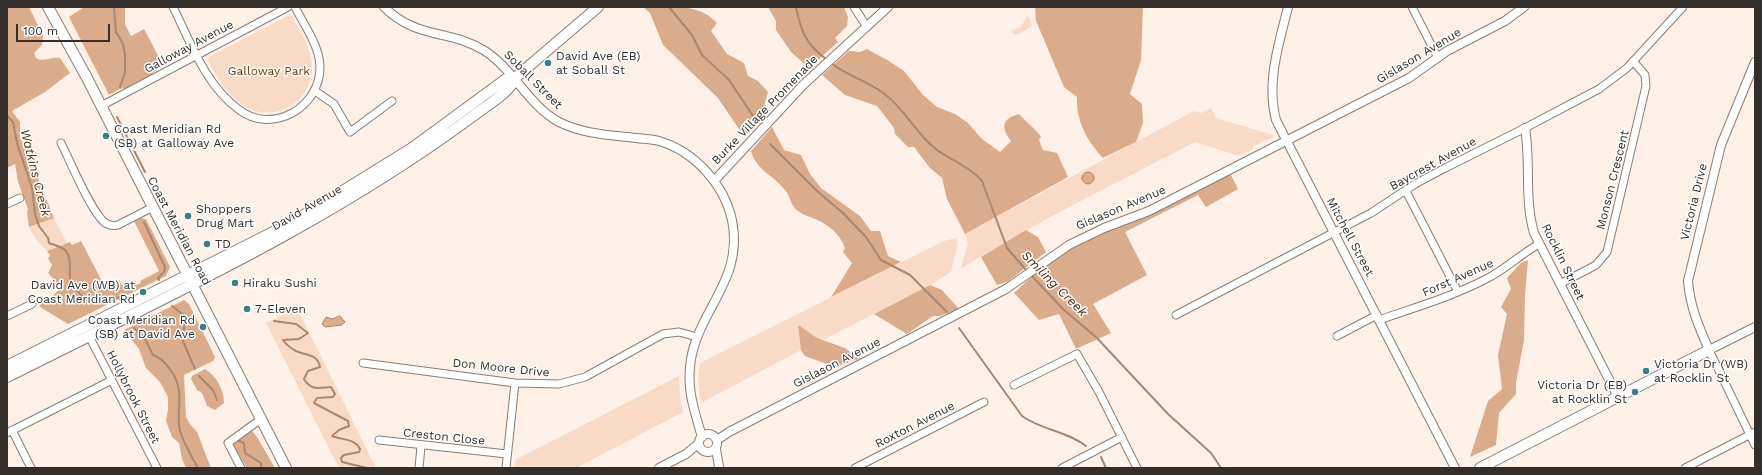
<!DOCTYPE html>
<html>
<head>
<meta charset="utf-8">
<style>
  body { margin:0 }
  #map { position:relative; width:1762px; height:475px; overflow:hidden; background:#fff1e7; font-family:"Work Sans",sans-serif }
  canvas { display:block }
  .frame { position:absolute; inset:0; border:8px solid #342e2b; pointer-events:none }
  .scale { position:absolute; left:16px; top:24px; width:94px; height:18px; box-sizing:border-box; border:2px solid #342e2b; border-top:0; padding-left:5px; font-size:12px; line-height:14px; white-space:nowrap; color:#342e2b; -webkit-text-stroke:3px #fff; paint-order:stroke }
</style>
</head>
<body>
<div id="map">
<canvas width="1762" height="475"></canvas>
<div class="frame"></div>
<div class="scale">100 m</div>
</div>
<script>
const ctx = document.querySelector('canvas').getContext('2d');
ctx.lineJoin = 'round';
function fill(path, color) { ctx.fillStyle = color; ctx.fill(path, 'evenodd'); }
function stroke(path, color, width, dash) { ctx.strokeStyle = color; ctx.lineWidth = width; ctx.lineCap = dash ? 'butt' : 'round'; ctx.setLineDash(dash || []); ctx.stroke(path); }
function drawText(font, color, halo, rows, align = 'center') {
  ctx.font = font + ' "Work Sans",sans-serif'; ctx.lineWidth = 3; ctx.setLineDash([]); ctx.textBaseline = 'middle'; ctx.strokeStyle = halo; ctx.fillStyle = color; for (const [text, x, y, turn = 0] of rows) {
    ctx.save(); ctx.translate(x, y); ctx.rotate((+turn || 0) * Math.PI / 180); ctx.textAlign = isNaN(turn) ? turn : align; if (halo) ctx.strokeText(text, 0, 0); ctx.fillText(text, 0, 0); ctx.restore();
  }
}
fill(new Path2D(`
  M289,15L292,16C299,31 312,48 312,66C314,100 275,124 246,107C228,96 217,78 208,60L209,57Z
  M1027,16L1030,18L1032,26L1017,35L1013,33L1011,31L1021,27Z
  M1211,108L1216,118L1273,135L1272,138L1253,146V149L1239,156L1195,142L1050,217L961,268L968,243L965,234L1194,111L1201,113Z
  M54,218L67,243L47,251L36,239L29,227Z
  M956,238L958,243L951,272L930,285L823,340L817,338L800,326H798L801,350L701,403L698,379L700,363L944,241Z
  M297,308L376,468H339L266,323Z
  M679,376L680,398L683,412L576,468H515V460Z`), '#f8dac7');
fill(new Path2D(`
  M7,7H29L43,36L42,45L34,53L36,58C44,63 51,56 60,58L70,73L45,92L12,111L20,122V139L28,148L36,151V166L39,181L54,218L29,227L27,213L28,209L18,182L15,164L7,168Z
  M84,7H125V24L131,36L144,29L163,65L149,76L125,90L122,88L109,95L69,17Z
  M643,7C669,7 698,2 717,23L711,31L727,54L744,63L748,76L758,81L768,92L761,118L744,136L717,97L663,45L650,13Z
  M768,7H844L848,17L847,26L835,38L838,42L809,68L791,52L776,30V21Z
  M1035,7H1143L1141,60L1130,94L1142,104L1143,123L1136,142L1103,158C1087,141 1076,121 1077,97L1064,87L1036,21Z
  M867,49L889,61L904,71L923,95L937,107L955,114L968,123L982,139L1000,152L1011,141C1002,129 1000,119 1019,114C1023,119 1039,132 1041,137L1039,140L1043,150L1057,153L1068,177L965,234L947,199L942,178L930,168L914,147H908L895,134L894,128L877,106L845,95L822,75L849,51L860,52Z
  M772,127L784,150L801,155L810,174L821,188L860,216L871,231H880L888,256L901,262L831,297L852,263L843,252L845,248C840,234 828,224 815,219C809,216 803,215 798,211C791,206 791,199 787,193C776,176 756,171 751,151Z
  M1230,173L1238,189L1206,207L1198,195L1125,232L1147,275L1093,304L1111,333L1076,349L1059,314L1039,320L1014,293L1052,258L1097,234Z
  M141,218L146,219L170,267L166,276L68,324L40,307L39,301L51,297L61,288L48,273L52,265L48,258L50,255L47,251L70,242L72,245L81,241L105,287L119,280L122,285L133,280L136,285L141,283L140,281L159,271L134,221Z
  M1026,230L1038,237L1046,252L1007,282L997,285L981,257Z
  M1528,260L1525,295L1524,340L1516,383V394L1499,413L1496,445L1470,457L1488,401L1502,389L1498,355L1507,314L1501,307L1511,289L1507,278L1521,263Z
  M930,285L942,290L959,309L940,316H933L907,334L874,314Z
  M184,300L189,304L215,357L213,361L184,375L186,417L190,424L197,432L211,468H186L182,459L179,443L172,437L166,421L168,410V397L160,382L146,368L139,349L124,330Z
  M798,326H800L817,338L845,348L859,359L835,367L805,356L801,350Z
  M205,369C217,376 224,390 224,403L215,410L207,406L202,393L197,390L191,379L192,376Z
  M250,428L257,437L275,468H247L232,443Z`), '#dbac8c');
const water = new Path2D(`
  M1082 178a6 6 0 1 1 12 0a6 6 0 1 1-12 0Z
  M340,316L345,322L342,325L325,327L322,324L326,317L332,319Z`);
fill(water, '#dbad8d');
stroke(water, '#a98770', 1);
stroke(new Path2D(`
  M114,7L116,32L123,44L125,55V72L120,87
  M669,7L692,35L702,55L729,80L757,122
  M796,7C801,32 806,44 826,59
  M831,63C848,77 870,81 887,96C906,111 917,135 937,150C952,161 969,166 982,181L1007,248L1027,271
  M7,116L13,122L17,143L32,188L35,214L39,226L48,238L49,243C54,245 63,247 66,251C72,260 69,268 70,278C70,282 74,285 76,289C88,306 101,306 119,297L120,300
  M117,117L145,172
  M770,144L817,191L843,213L866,237L881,260L910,275L947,312
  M144,222L165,267L164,272L158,278L159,280
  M1030,274L1064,310L1096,337L1168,414L1211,453L1221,468
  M172,306L190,320L185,323L182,339L195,369
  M274,321L296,324L308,333L299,339L283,340C286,344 292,349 296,351C306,356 317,353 320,367L308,371L304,379C311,391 319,388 331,387L335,394L333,397L317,398L314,403L348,421L349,426L339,430L332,436C341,440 355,438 360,449L359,452L344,455L341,458L342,462L367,468
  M134,328L144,337L153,355C161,358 164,362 169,368C187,390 175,408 180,431C184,444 192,457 198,468
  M959,328L1022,416C1041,430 1067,431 1086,446
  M199,376L213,390L217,400
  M237,440L244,443L245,453L261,463V468
  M1101,457L1106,468`), '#a98770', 2);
const minor = new Path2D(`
  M173,7C191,43 205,84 238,109C272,136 321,107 320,66C319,45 304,25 295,7
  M854,7L867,27
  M1412,7L1438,58
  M315,91L334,104L350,132L392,101
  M101,106L288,7
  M61,143C71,163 89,207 103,221C107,225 113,226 118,225L153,207
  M1406,191L1458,292
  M7,204L20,198
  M1560,284L1596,265L1607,252L1646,86L1645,75L1633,61
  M1176,315L1371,213L1415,184L1445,168L1525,128L1599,89L1627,68L1683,7
  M7,316L32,304
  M1379,320C1416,307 1454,296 1488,278C1507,268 1521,254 1539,244
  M89,336L157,468
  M1337,336L1377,315
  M1709,350L1755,445
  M363,363L515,383L559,384L585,377L663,334L679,332L697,337
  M1014,385L1077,354L1099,392L1137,468
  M12,430L31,468
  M7,433L112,380
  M379,440L507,454
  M241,468L228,443L261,419
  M419,468L421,446
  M506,468L515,383
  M855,468L984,402
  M1062,468L1122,437
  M1685,468L1755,432`);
const tertiary = new Path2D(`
  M384,7C417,40 451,29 485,51C514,70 529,106 559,122C583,134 609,135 636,138C643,139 652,139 659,141C694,151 724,184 732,220C744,279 700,308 691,359C686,389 694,409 702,437
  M1288,7C1279,44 1266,82 1276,120L1455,468
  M1755,62L1721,145L1688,281C1690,307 1699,327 1709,350L1755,327
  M1525,128C1531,163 1524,199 1534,233L1618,397
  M714,181L803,85L888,7
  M699 443a9 9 0 1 1 18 0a9 9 0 1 1-18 0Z
  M717,440L729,432L1006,289L1069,245L1104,228L1149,211L1409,78L1447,51L1505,21L1524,7
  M716,449L719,467
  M659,468L686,454L699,443`);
const secondary = new Path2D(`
  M48,7L87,78L286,468
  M7,366L291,223L412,148L506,79L515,78
  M7,377C166,297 329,223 473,116C483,108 513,90 515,78L598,7
  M1480,468L1709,350`);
stroke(minor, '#8a7d75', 9);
stroke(tertiary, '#8a7d75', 10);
stroke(secondary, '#8a7d75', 12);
stroke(minor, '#fff', 7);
stroke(tertiary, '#fff', 8);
stroke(secondary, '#fff', 10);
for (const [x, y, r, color] of [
  [548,63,4,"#387f88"],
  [106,136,4,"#387f88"],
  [188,216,4,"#387f88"],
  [207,244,4,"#387f88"],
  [235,283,4,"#387f88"],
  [143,292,4,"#387f88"],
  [247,309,4,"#387f88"],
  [203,327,4,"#387f88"],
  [1646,371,4,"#387f88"],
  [1635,392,4,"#387f88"]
]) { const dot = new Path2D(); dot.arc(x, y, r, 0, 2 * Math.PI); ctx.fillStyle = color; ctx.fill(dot); stroke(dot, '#fff', 1.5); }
drawText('12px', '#342e2b', '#fff', [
  ["Galloway Avenue",189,47,-28],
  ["Gislason Avenue",1419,56,-31],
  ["Soball Street",533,80,45],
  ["Burke Village Promenade",765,110,-46],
  ["Baycrest Avenue",1433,164,-29],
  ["Monson Crescent",1613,180,-76],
  ["Victoria Drive",1694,202,-76],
  ["David Avenue",307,208,-30],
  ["Gislason Avenue",1121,208,-23],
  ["Coast Meridian Road",179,231,62],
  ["Mitchell Street",1350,237,62],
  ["Rocklin Street",1563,262,64],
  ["Forst Avenue",1458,278,-24],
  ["Gislason Avenue",837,363,-27],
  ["Don Moore Drive",501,368,6],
  ["Hollybrook Street",133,397,63],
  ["Roxton Avenue",915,425,-27],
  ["Creston Close",444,437,6]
]);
drawText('12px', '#342e2b', '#fff', [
  ["David Ave (EB)",556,56],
  ["at Soball St",556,70],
  ["Coast Meridian Rd",114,129],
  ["(SB) at Galloway Ave",114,143],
  ["Shoppers",196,209],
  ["Drug Mart",196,223],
  ["TD",215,244],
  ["Hiraku Sushi",243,283],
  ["David Ave (WB) at",135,285,"right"],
  ["Coast Meridian Rd",135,299,"right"],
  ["7-Eleven",255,309],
  ["Coast Meridian Rd",195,320,"right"],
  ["(SB) at David Ave",195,334,"right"],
  ["Victoria Dr (WB)",1654,364],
  ["at Rocklin St",1654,378],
  ["Victoria Dr (EB)",1627,385,"right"],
  ["at Rocklin St",1627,399,"right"]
], 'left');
drawText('12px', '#723902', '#fff', [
  ["Galloway Park",269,71]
]);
drawText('italic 13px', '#5a2e08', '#fff', [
  ["Watkins Creek",35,173,76],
  ["Smiling Creek",1054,284,45]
]);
</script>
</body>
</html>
